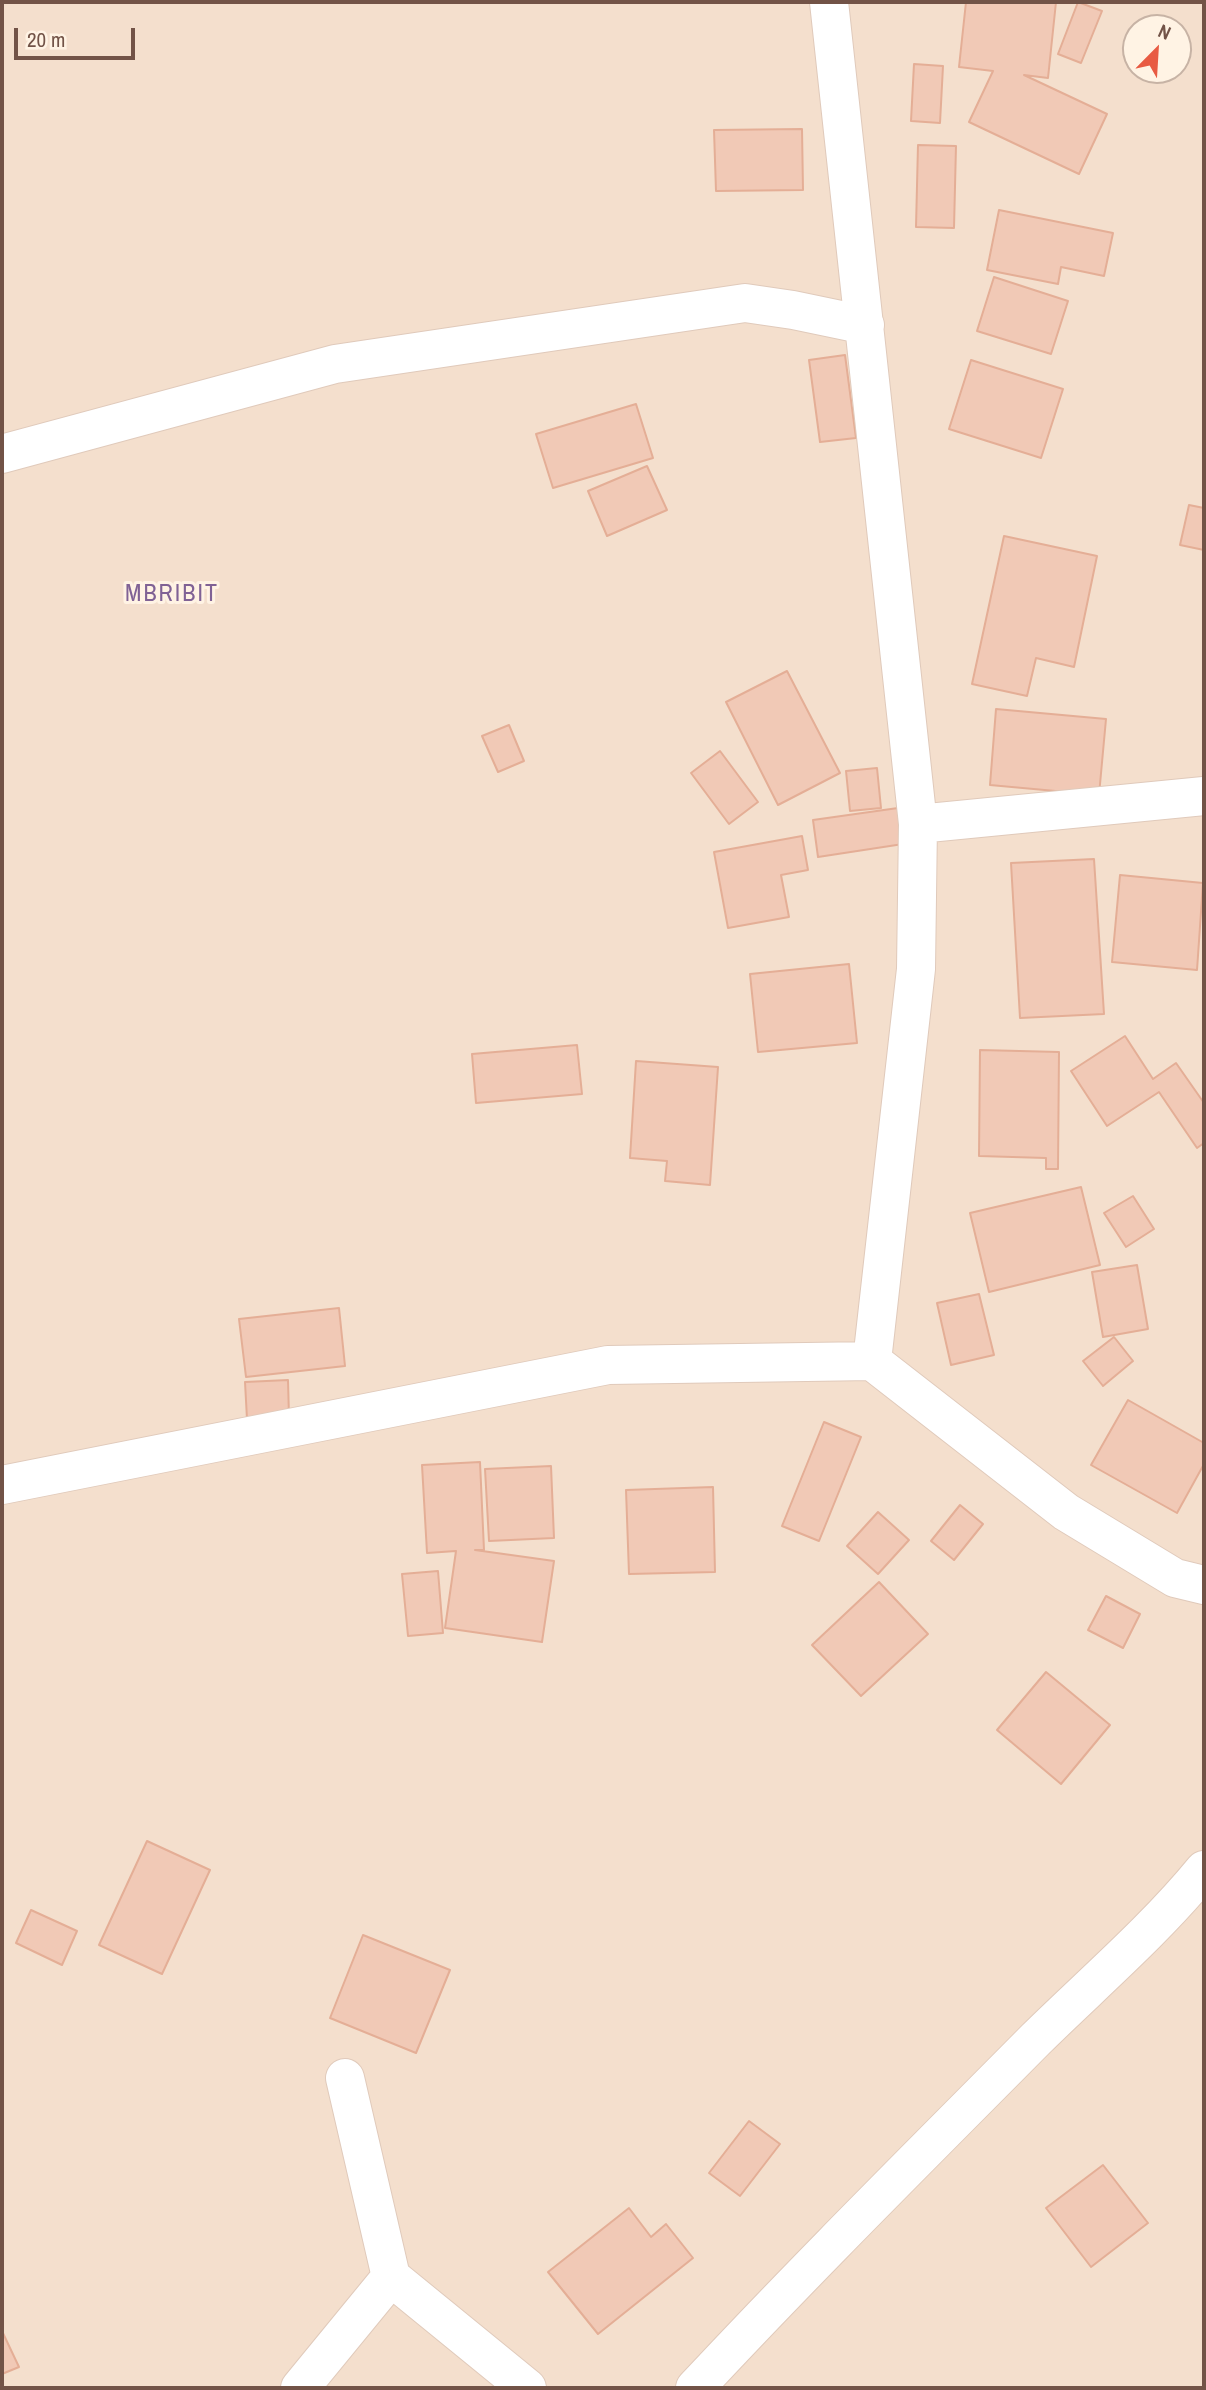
<!DOCTYPE html>
<html>
<head>
<meta charset="utf-8">
<style>
  body { margin:0 }
  #map { position:relative; width:1206px; height:2390px; overflow:hidden; background:#fceede; font-family:"Archivo Narrow",sans-serif }
  canvas { display:block }
  .frame { position:absolute; inset:0; border:4px solid #725347; pointer-events:none }
  .north { position:absolute; left:1122px; top:14px; width:70px; height:70px; box-sizing:border-box; background:#fff3e4; border:2px solid #c7b3a5; border-radius:50%; rotate:24deg; font-size:19px; font-weight:700; line-height:28px; text-align:center; color:#725347 }
  .north::after { content:''; display:block; margin:auto; width:24px; height:32px; background:#e85a42; clip-path:polygon(50% 0,100% 100%,50% 72%,0 100%) }
  .scale { position:absolute; left:14px; top:28px; width:121px; height:32px; box-sizing:border-box; border:4px solid #725347; border-top:0; padding-left:9px; font-size:21px; line-height:24px; white-space:nowrap; color:#725347; -webkit-text-stroke:5px #fff3e4; paint-order:stroke }
</style>
</head>
<body>
<div id="map">
<canvas width="1206" height="2390"></canvas>
<div class="frame"></div>
<div class="north">N</div>
<div class="scale">20 m</div>
</div>
<script>
const ctx = document.querySelector('canvas').getContext('2d');
ctx.lineJoin = 'round';
function fill(path, color) { ctx.fillStyle = color; ctx.fill(path, 'evenodd'); }
function stroke(path, color, width, dash) { ctx.strokeStyle = color; ctx.lineWidth = width; ctx.lineCap = dash ? 'butt' : 'round'; ctx.setLineDash(dash || []); ctx.stroke(path); }
function drawText(font, color, halo, rows, align = 'center') {
  ctx.font = font + ' "Archivo Narrow",sans-serif'; ctx.lineWidth = 6; ctx.setLineDash([]); ctx.textBaseline = 'middle'; ctx.strokeStyle = halo; ctx.fillStyle = color; for (const [text, x, y, turn = 0] of rows) {
    ctx.save(); ctx.translate(x, y); ctx.rotate((+turn || 0) * Math.PI / 180); ctx.textAlign = isNaN(turn) ? turn : align; if (halo) ctx.strokeText(text, 0, 0); ctx.fillText(text, 0, 0); ctx.restore();
  }
}
fill(new Path2D(`
  M2,2H1204V2388H2ZM1136,28H1178V70H1136Z`), '#f4dfcd');
const building = new Path2D(`
  M966,2H1056L1048,78L1024,75L1107,114L1079,174L969,122L993,71L959,67Z
  M1078,2L1102,11L1081,63L1058,54Z
  M914,64L943,66L940,123L911,121Z
  M802,129L803,190L716,191L714,130Z
  M918,145L956,146L954,228L916,227Z
  M999,210L1113,233L1104,276L1061,267L1058,284L987,270Z
  M994,277L1068,301L1051,354L977,331Z
  M845,355L856,438L820,442L809,360Z
  M971,360L1063,389L1041,458L949,429Z
  M636,404L653,458L553,488L536,434Z
  M647,466L667,510L607,536L588,491Z
  M1189,505L1204,508V550L1180,545Z
  M1004,536L1097,556L1074,667L1036,658L1027,696L972,684Z
  M787,671L840,773L778,805L726,702Z
  M996,709L1106,719L1099,795L990,785Z
  M509,725L524,761L498,772L482,736Z
  M720,751L758,802L729,824L691,773Z
  M877,768L881,808L850,811L846,771Z
  M898,808L903,844L818,857L813,820Z
  M802,836L808,870L781,875L789,917L728,928L714,852Z
  M1094,859L1104,1014L1020,1018L1011,863Z
  M1120,875L1203,883L1197,970L1112,962Z
  M849,964L857,1043L758,1052L750,974Z
  M1125,1036L1153,1079L1176,1063L1204,1103V1143L1197,1148L1159,1092L1107,1126L1071,1071Z
  M577,1045L582,1094L476,1103L472,1054Z
  M980,1050L1059,1052L1058,1169H1046V1158L979,1156Z
  M636,1061L718,1067L710,1185L665,1181L667,1161L630,1158Z
  M1081,1187L1100,1265L989,1292L970,1213Z
  M1133,1196L1154,1229L1126,1247L1104,1213Z
  M1137,1265L1148,1329L1103,1337L1092,1272Z
  M979,1294L994,1355L951,1365L937,1303Z
  M339,1308L345,1366L246,1377L239,1319Z
  M1114,1337L1133,1361L1103,1386L1083,1361Z
  M288,1380L289,1417L247,1419L245,1382Z
  M1128,1400L1204,1443V1464L1177,1513L1091,1465Z
  M824,1422L861,1437L819,1541L782,1526Z
  M480,1462L484,1550H475L554,1561L542,1642L445,1628L456,1551L427,1553L422,1465Z
  M551,1466L554,1538L489,1541L485,1469Z
  M713,1487L715,1572L629,1574L626,1490Z
  M960,1505L983,1524L954,1560L931,1541Z
  M878,1512L909,1540L878,1574L847,1546Z
  M438,1571L443,1633L408,1636L402,1574Z
  M879,1582L928,1634L861,1696L812,1645Z
  M1106,1596L1140,1614L1123,1648L1088,1630Z
  M1046,1672L1110,1725L1061,1784L997,1730Z
  M147,1841L210,1870L162,1974L99,1945Z
  M31,1910L77,1931L62,1965L16,1943Z
  M363,1935L450,1970L416,2053L330,2018Z
  M749,2121L780,2144L740,2196L709,2173Z
  M1103,2165L1148,2223L1091,2267L1046,2208Z
  M629,2208L651,2237L666,2224L693,2258L598,2334L548,2272Z
  M2,2331L19,2367L2,2374Z`);
fill(building, '#f1c9b6');
stroke(building, '#e4ae96', 2);
const minor = new Path2D(`
  M829,2L918,824L916,969L872,1361
  M2,454L335,364L745,303L793,310L865,325
  M918,824L1204,796
  M2,1485L608,1365L872,1361L1066,1512L1175,1578L1204,1585
  M345,2078L391,2277L527,2388
  M300,2388L391,2277
  M695,2388C806,2269 921,2155 1036,2039C1093,1983 1154,1931 1204,1870`);
stroke(minor, '#e0cabb', 40);
stroke(minor, '#fff', 38);
ctx.letterSpacing = '2px';
drawText('24px', '#806295', '#fff3e4', [
  ["MBRIBIT",172,595]
]);
ctx.letterSpacing = '0px';
</script>
</body>
</html>
